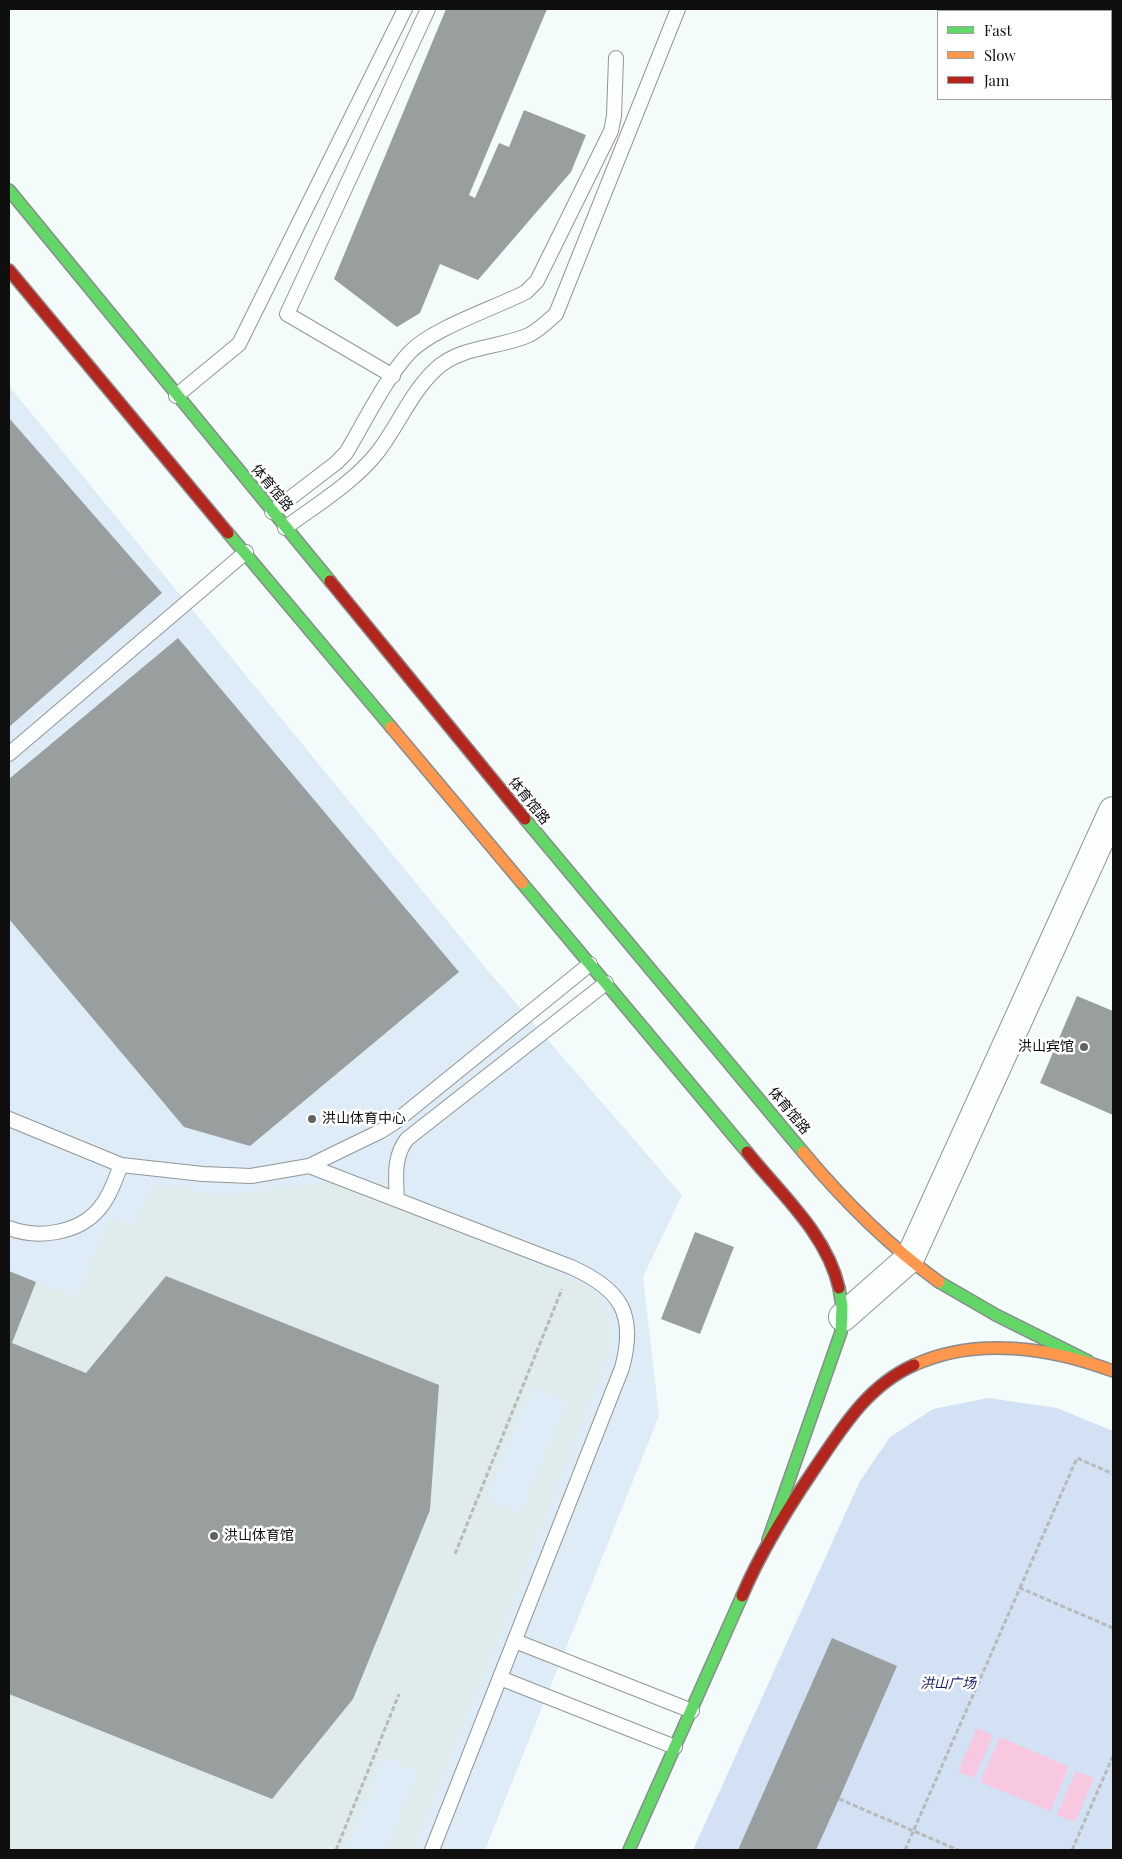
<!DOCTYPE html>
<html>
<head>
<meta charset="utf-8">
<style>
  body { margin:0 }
  #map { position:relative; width:1122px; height:1859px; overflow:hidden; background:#f4fcfb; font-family:"Playfair Display",serif }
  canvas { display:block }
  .frame { position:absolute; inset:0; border:10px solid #0f0f0f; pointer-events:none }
  .legend { position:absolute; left:937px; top:10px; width:175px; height:90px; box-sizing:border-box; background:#fff; border:1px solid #9f9f9f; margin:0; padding:6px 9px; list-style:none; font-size:15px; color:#0f0f0f }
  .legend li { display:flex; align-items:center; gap:10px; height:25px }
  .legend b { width:25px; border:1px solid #9f9f9f }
</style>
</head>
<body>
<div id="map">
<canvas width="1122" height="1859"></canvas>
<div class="frame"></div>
<ul class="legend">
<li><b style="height:6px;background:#63d668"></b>Fast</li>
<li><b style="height:6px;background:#ff974d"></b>Slow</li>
<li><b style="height:6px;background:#b3261e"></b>Jam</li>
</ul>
</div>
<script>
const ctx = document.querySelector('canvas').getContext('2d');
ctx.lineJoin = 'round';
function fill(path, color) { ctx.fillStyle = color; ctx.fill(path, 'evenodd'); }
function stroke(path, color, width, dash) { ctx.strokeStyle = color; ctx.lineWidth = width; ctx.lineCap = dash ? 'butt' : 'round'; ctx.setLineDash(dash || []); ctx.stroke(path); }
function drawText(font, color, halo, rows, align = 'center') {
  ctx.font = font + ' "Playfair Display","Noto Sans SC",serif'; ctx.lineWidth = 5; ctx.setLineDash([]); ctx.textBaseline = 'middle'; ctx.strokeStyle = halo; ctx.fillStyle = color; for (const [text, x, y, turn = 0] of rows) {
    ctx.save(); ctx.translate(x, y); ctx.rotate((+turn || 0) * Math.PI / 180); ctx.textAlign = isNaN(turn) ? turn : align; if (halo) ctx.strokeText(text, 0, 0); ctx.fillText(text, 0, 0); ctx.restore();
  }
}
fill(new Path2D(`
  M988,1398L1057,1408L1113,1431V1850H693L860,1481L890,1437L933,1409Z`), '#d2e1f3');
fill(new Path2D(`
  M9,386L489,972L682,1195L643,1277L659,1416L485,1850H9Z`), '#ddecf7');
fill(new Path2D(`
  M326,1182L334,1183L581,1283L600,1300L611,1324V1351L413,1850H386L418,1771L383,1757L346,1850H19L9,1846V1694L272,1799L353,1699L430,1510L439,1385L166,1276L86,1373L12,1343L36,1282L77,1298L109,1218L133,1227L147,1195L156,1187H181L219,1197ZM532,1386L567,1400L521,1513L486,1499Z`), '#dfeceb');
fill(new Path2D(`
  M977,1728L993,1735L974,1778L958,1772Z
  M1000,1737L1069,1767L1050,1811L980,1782Z
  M1076,1771L1094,1778L1075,1822L1057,1815Z`), '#f8c8e0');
fill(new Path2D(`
  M446,9H547L469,195L475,198L499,143L509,147L524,110L586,135L571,172L478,280L440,264L420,313L397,327L334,279Z
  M9,418L162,593L9,727Z
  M178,638L459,972L250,1146L184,1127L9,919V779Z
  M1077,996L1113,1011V1115L1040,1083Z
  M695,1232L734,1247L700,1334L661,1319Z
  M9,1271L36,1282L12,1343L86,1373L166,1276L439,1385L430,1510L353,1699L272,1799L9,1694Z
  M832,1638L897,1666L839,1799L816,1850H738Z`), '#999f9e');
const lane = new Path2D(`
  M393,376L287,314L428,9
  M176,396L239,344L405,9
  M272,512L336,463L346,453C364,423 387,376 410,352C433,328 495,308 526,292L537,281L611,131L614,116L616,58
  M285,528C316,505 353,483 377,453C398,426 411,392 436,369C460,346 500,348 529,335C539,330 547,322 556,314L678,9
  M9,754L246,552
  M9,1119L121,1165L203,1174L251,1176L309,1166L381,1131L395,1122L590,964
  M309,1166L571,1267C620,1289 637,1313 622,1368L432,1850
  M397,1200C396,1178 393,1157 407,1139L606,983
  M9,1228C37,1239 78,1234 99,1209C110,1196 115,1180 121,1165
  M515,1641L692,1711
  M500,1678L675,1747`);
const street = new Path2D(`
  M843,1317L910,1258L1113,811`);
const fast = new Path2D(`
  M9,190L330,581
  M228,533L391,727
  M525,819L803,1152
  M522,883L747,1152
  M939,1282L996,1315L1088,1361
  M768,1540L841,1332L842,1307L839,1288
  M629,1850L742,1596`);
const slow = new Path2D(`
  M391,727L522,883
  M803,1152C843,1200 888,1245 939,1282
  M914,1365C977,1336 1051,1348 1113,1371`);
const jam = new Path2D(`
  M9,270L228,533
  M330,581L525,819
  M747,1152C780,1193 827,1234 839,1288
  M742,1596C761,1551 786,1511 813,1471C842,1428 867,1386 914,1365`);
stroke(lane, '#929695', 16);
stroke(street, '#929695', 30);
stroke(fast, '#898c8c', 14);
stroke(slow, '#898c8c', 14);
stroke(jam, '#898c8c', 14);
stroke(new Path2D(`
  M455,1554L562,1289
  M1020,1588L1077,1458L1113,1474
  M839,1799L958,1850
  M336,1850L399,1694
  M905,1850L1020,1588L1113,1628
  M1072,1850L1113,1756`), '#b8b9b9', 3, [5, 2.5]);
stroke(lane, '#fdfffe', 14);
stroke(street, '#fdfffe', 28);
stroke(fast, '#63d668', 11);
stroke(slow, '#ff974d', 11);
stroke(jam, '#b3261e', 11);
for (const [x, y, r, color] of [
  [1084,1047,5,"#5f6262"],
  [312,1119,5,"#5f6262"],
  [214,1536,5,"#5f6262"]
]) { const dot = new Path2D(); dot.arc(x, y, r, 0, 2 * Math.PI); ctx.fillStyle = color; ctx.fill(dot); stroke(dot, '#fff', 2); }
drawText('14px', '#0f0f0f', '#fff', [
  ["体育馆路",272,488,50],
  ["体育馆路",529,801,51],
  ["体育馆路",789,1111,50]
]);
drawText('14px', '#0f0f0f', '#fff', [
  ["洪山宾馆",1074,1047,"right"],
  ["洪山体育中心",322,1119],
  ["洪山体育馆",224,1536]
], 'left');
drawText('italic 14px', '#1b1f6a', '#fff', [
  ["洪山广场",948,1684]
]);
</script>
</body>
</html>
